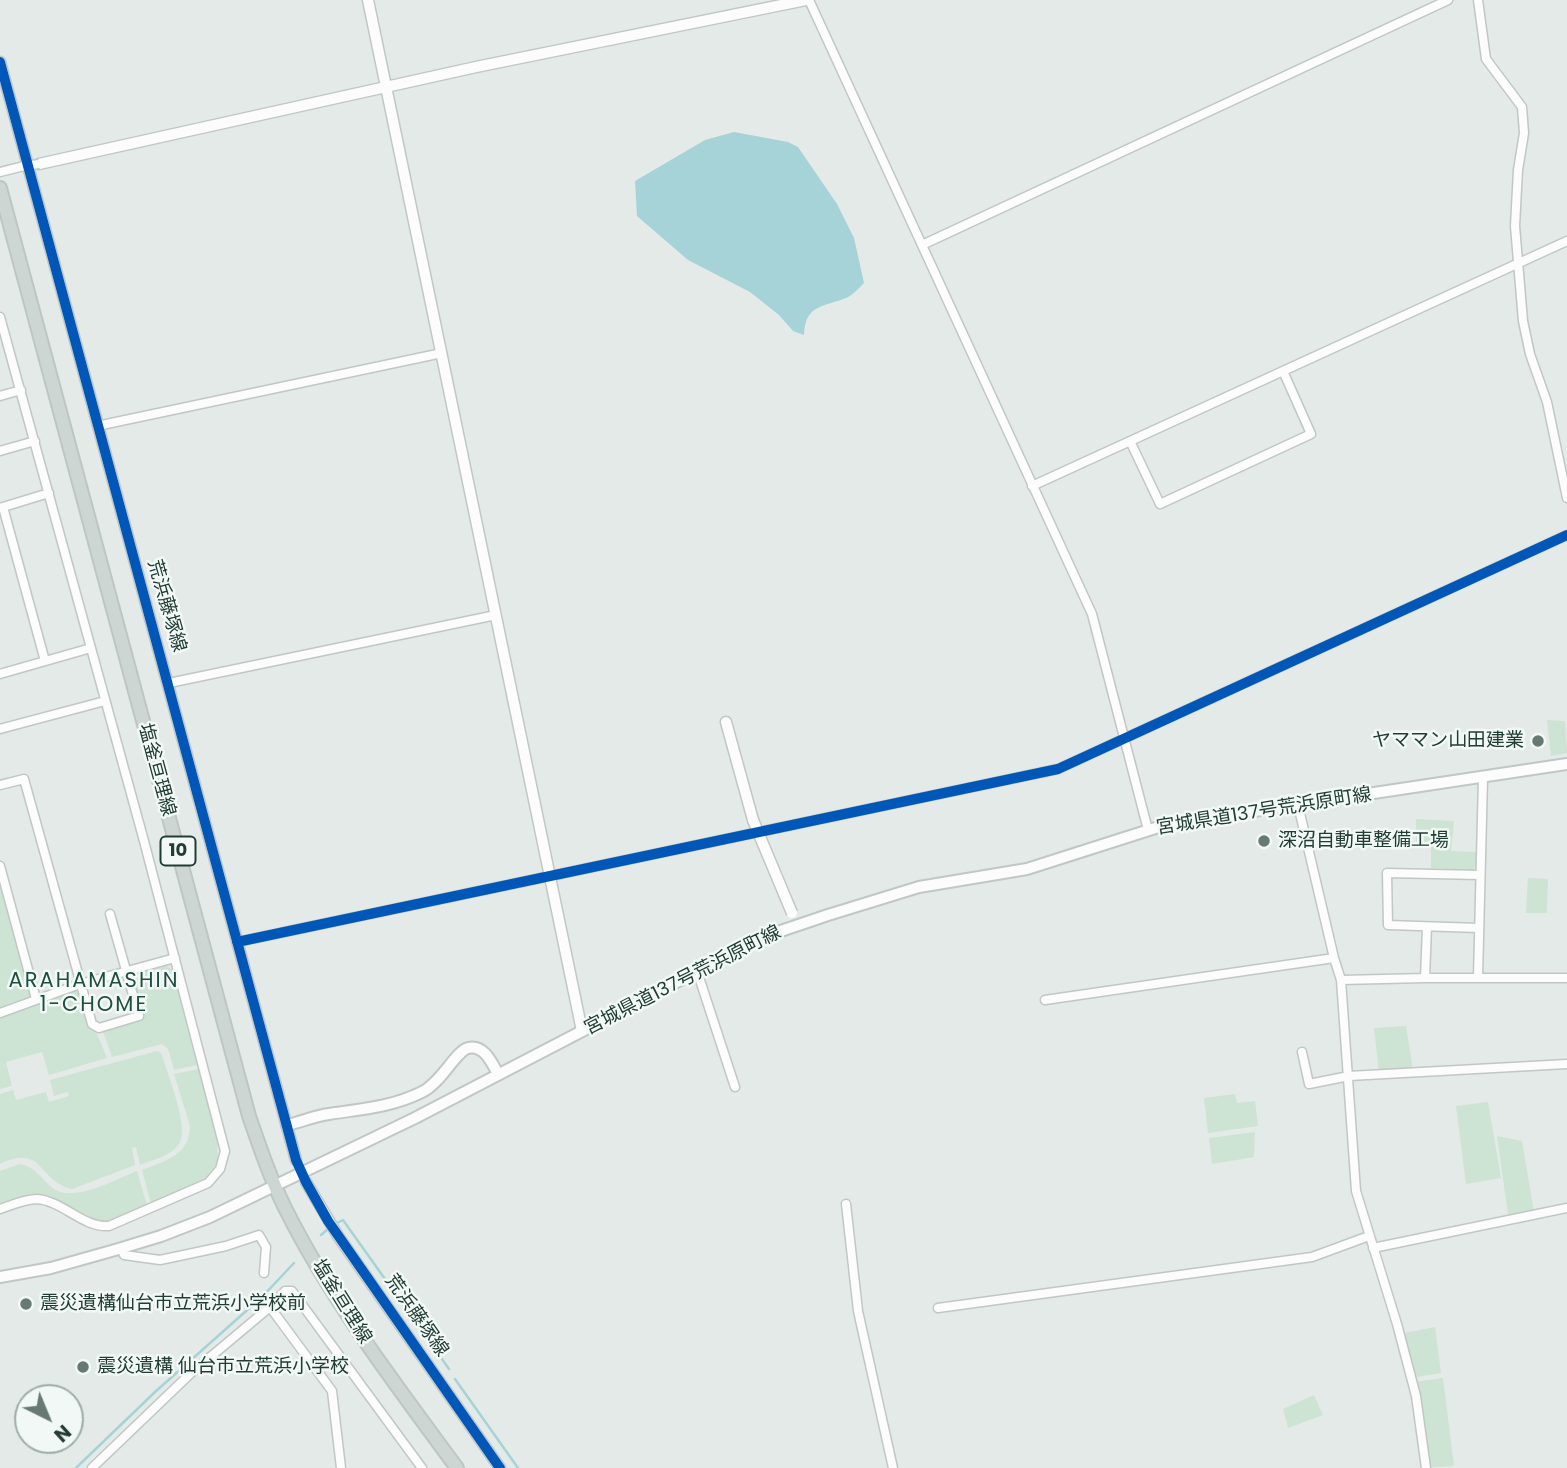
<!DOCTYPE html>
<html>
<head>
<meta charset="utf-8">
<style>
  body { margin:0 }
  #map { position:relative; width:1567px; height:1468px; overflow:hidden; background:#e4eae7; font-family:Poppins,sans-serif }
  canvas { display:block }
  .north { position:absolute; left:14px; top:1384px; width:70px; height:70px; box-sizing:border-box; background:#f2f8f5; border:2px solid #9fada8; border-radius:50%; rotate:137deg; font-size:19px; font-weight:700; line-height:28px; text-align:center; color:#223d35 }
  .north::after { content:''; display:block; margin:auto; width:24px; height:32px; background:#667a73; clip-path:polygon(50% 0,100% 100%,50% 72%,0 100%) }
</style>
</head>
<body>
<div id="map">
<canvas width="1567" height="1468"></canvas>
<div class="north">N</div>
</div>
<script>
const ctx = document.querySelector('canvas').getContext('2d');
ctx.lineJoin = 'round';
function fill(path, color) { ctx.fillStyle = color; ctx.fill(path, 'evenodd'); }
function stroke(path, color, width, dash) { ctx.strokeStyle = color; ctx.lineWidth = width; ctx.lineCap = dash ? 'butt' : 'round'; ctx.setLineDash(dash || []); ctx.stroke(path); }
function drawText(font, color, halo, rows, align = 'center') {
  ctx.font = font + ' Poppins,"Noto Sans JP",sans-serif'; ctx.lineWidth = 5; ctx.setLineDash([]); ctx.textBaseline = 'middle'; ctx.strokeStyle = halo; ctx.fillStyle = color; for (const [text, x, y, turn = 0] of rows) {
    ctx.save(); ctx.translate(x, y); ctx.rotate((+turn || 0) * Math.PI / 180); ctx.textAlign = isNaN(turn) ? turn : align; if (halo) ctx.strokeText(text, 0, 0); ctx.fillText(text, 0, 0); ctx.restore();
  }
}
fill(new Path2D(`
  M1547,720L1565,721L1567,753L1551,756Z
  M1416,819L1454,821L1451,851L1476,852V866L1473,870L1431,868V845L1416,844Z
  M1528,878L1548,879L1547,913H1526Z
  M0,881L33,993L31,998L0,1010Z
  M167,966L172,969L197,1065L174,1070L168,1049L162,1044L112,1057L102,1029L143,1018L133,979L136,974Z
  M74,990L80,993L107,1058L49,1075L42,1052L6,1062L12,1086L0,1089V1016Z
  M1406,1026L1413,1070L1379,1072L1374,1028Z
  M157,1051L161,1053C167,1072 190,1128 179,1144C171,1156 152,1160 140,1165L136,1147L132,1148L135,1165L72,1189C38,1182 44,1143 0,1164V1094L13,1090L16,1100L46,1092L49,1102L69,1096L67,1092L54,1096L50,1080Z
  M199,1069L217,1139L218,1162L205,1178L151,1204L142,1170C165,1161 190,1155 190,1126L174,1074Z
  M1235,1094L1237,1103L1255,1101L1258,1126L1208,1133L1204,1098Z
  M1488,1102L1501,1178L1466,1184L1456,1106Z
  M1255,1132L1254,1157L1212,1164L1209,1138Z
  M1497,1136L1522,1141L1534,1212L1511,1217L1508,1214Z
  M20,1164C36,1167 42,1180 54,1189C73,1203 117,1179 137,1171L147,1206L116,1221L100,1222L44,1195L25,1196L0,1204V1171Z
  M1435,1327L1441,1373L1410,1378L1399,1334Z
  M1443,1378L1454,1466L1424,1468L1413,1382Z
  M1314,1395L1323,1415L1288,1428L1283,1409Z`), '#cde3d3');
fill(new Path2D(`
  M734,132L788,142L798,147L837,204L854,238L864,283C859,288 853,295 846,298C824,307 805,304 804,335L793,331L779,315L750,292L688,260L637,216L635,181L705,140Z`), '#a5d3d8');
stroke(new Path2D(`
  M335,1224L343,1220L449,1369
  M321,1235L329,1228
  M455,1379L518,1468
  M76,1468L155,1392L263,1296L294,1263`), '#a5d3d8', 2.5);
const minor = new Path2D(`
  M809,0L1092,614L1148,830
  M1478,0L1486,59L1522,107L1524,133L1518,170L1515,226L1523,321L1530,354L1547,402L1567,498
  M0,172L24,166
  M922,245L1448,0
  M0,317L144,841L225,1151L220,1169L208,1183L109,1226C83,1228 63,1201 37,1199C25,1199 12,1205 0,1209
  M0,396L21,390
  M97,426L442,353
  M1130,441L1160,504L1311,434L1283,371
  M0,451L35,441
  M1032,486L1567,241
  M3,507L45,661
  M0,508L49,493
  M0,674L91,648
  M169,683L496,615
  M0,729L105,701
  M0,785L24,779L92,1024L99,1028L139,1016L110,914
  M1298,805L1334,958L1341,980L1356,1191L1397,1324L1416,1396L1426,1468
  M0,866L36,999
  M1479,928L1388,925L1387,873L1480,875
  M237,942L1058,769L1567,535
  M697,971L735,1087
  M1478,977L1483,778
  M1425,978L1427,927
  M1341,980L1425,978H1567
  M1045,1000L1334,958
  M0,1013L80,984L175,958
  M1302,1052L1309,1084L1349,1076L1567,1064
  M846,1204L858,1311L893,1468
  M121,1248L124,1255L160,1260L226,1246L259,1235L266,1247L264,1273
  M1373,1248L1567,1208
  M270,1307L332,1391L341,1468
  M938,1308L1312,1257L1369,1236
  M92,1468L190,1374L270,1307L285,1291H292L422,1468`);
const tertiary = new Path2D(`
  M368,0L582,1031
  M0,62L296,1160
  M39,164L476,67L806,0
  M726,722L753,820
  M306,1182L338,1236L500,1468`);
const secondary = new Path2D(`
  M287,1125C301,1122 314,1116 329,1114C362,1109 392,1107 422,1092C441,1083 456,1051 468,1048C484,1044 492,1063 498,1074
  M0,1277L51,1268L115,1250L161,1236L210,1217L415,1118L763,937L828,915L919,887L1027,869L1168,824L1567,764`);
const primary = new Path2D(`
  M0,188L249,1116C260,1148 271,1180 286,1210C333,1303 396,1385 457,1468`);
stroke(minor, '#c1c7c4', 11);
stroke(tertiary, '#c1c7c4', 13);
stroke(secondary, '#c0c7c4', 14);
stroke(primary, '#bdc6c2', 16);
stroke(minor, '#fbfcfb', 8);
stroke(tertiary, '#fbfcfb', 10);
stroke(secondary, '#fbfcfb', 10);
stroke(primary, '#cdd6d3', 12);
const minorBridge = new Path2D(`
  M24,166L39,164`);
const tertiaryBridge = new Path2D(`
  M753,820L792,913`);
stroke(minorBridge, '#c1c7c4', 11, []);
stroke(tertiaryBridge, '#c1c7c4', 13, []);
stroke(minorBridge, '#fbfcfb', 8);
stroke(tertiaryBridge, '#fbfcfb', 10);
stroke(new Path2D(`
  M0,62L296,1160L306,1182L328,1221L500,1468
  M237,942L1058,769L1567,535`), '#0057b8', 10);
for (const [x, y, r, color] of [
  [1538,741,7,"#667a73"],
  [1264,841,7,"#667a73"],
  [26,1304,7,"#667a73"],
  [83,1367,7,"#667a73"]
]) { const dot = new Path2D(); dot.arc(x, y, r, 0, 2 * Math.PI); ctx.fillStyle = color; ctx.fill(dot); stroke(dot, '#f2f8f5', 2.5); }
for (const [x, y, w] of [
  [178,851,35]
]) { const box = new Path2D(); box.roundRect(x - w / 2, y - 14.5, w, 29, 5); ctx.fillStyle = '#f2f8f5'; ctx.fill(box); stroke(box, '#223d35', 2); }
drawText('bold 18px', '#223d35', null, [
  ["10",178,851]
]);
drawText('19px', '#223d35', '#f2f8f5', [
  ["荒浜藤塚線",166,606,74],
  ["塩釜亘理線",156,770,75],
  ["宮城県道137号荒浜原町線",1264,812,-9],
  ["宮城県道137号荒浜原町線",683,981,-27],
  ["塩釜亘理線",341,1302,58],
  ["荒浜藤塚線",416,1316,55]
]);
drawText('19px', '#223d35', '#f2f8f5', [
  ["ヤママン山田建業",1524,741,"right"],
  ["深沼自動車整備工場",1278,841],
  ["震災遺構仙台市立荒浜小学校前",40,1304],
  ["震災遺構 仙台市立荒浜小学校",97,1367]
], 'left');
ctx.letterSpacing = '2px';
drawText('21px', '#1e4f41', '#f2f8f5', [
  ["ARAHAMASHIN",94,982],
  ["1-CHOME",94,1006]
]);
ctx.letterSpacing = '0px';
</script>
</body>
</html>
